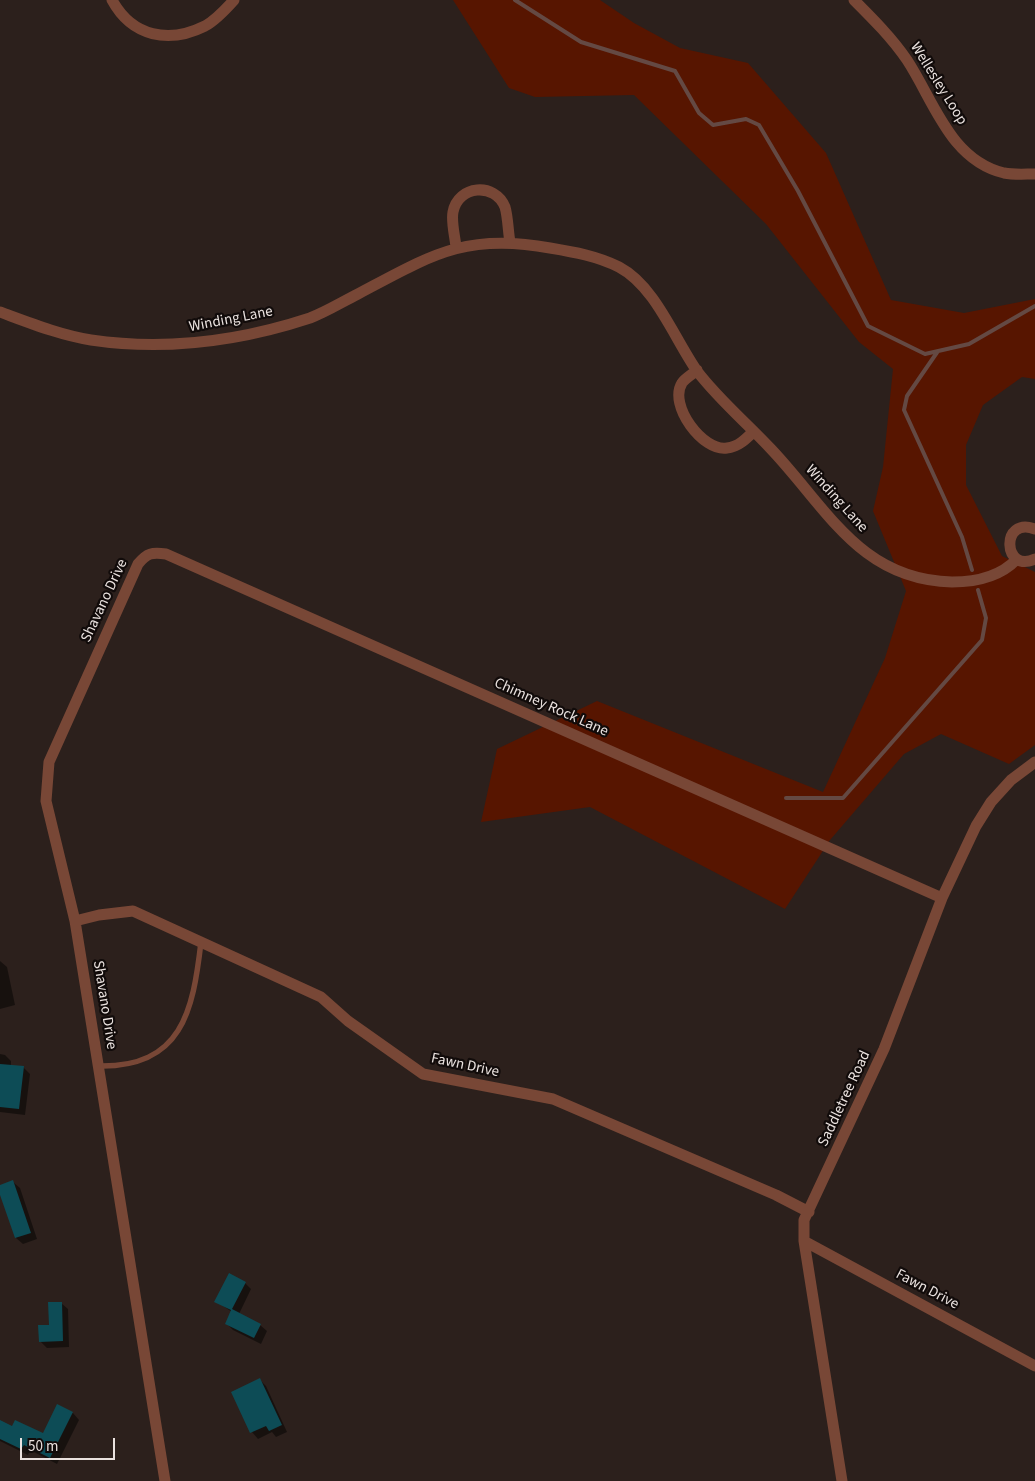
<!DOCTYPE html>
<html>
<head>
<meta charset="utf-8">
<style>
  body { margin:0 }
  #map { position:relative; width:1035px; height:1481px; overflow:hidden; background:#2c201c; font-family:"Source Sans 3",sans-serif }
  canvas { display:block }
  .scale { position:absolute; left:20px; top:1438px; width:95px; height:22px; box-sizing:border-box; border:2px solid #eae2df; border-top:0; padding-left:6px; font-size:15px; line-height:18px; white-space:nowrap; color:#eae2df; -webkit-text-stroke:4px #110b0a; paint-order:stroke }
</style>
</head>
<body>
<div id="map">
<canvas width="1035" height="1481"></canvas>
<div class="scale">50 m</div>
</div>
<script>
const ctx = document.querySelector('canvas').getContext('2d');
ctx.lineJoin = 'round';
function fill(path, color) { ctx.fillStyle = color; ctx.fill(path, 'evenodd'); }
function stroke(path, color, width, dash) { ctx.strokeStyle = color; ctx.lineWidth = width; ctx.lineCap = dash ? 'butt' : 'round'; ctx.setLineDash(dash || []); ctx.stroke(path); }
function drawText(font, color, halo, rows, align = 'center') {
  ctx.font = font + ' "Source Sans 3",sans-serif'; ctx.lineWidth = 4.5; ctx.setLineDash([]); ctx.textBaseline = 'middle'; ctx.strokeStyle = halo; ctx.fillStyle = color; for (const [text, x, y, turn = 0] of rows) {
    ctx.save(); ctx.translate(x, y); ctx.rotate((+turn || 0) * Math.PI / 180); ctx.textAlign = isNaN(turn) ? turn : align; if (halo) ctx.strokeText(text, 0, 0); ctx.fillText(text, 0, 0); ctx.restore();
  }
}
fill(new Path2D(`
  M453,0H600L634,23L680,48L748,63L826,153L891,300L964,313L1035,299V379L1022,377L983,405L966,445V485L1002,556L1035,572V745L1009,764L941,734L904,754L830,840L785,909L590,807L481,822L497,749L597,701L823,792L885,658L906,591L873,511L883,467L893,369L859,342L766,224L634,95L535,97L509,88Z`), '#571500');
fill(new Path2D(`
  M0,961L7,967L15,1005L0,1009Z
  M0,1054L5,1055L11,1061V1066L23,1067L30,1074L25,1115L0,1112Z
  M13,1182L20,1188L37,1239L23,1244L16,1238L0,1191V1186Z
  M245,1283L251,1289L239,1314L260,1325L267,1331L261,1344L233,1330L226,1323L232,1312L216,1301Z
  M61,1303L68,1309L69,1347L47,1348L40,1341Z
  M260,1380L266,1386L287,1432L276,1437L272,1432L258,1439L252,1432Z
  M58,1406L73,1413L79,1420L57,1464L30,1450L28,1455L0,1441V1422L13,1428L43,1435Z`), '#0007');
stroke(new Path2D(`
  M515,0L581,42L675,71L699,113L713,125L746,119L759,125L798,191L868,326L925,354L969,344L1035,306
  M938,351L907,396L904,410L962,537L972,570
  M786,798H843L982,640L986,618L978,590`), '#644943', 4);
fill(new Path2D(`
  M0,1064L24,1066L19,1109L0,1107Z
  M13,1180L31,1233L15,1238L0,1195V1185Z
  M229,1273L246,1282L232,1309L261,1324L254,1338L225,1324L231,1310L214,1302Z
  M48,1302H62L63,1341L39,1342L38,1325H49Z
  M260,1378L282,1425L269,1431L266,1426L250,1433L231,1392Z
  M57,1404L73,1412L50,1458L24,1445L21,1449L0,1439V1420L12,1426L15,1420L43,1433Z`), '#0d4c56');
stroke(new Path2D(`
  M98,1066C182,1068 193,1011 201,942`), '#784736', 5.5);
stroke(new Path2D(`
  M112,0C132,37 169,44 205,26C216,20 226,9 234,0
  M854,0C873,19 892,38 907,60C934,101 950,160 1004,173C1014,175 1025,174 1035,174
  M456,247C455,236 451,222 453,212C458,185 495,182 505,207C508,217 508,231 510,242
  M0,312C30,323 60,335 91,340C165,351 240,341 310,318C326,312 342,302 358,294C430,256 465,232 550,248C574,252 597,256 619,267C655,286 674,338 697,371C719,400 747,423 771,449C827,508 860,580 952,582C976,582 1000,577 1017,559
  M697,370C693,374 685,378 682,383C668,405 703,452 727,448C738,447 746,439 753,432
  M1035,529C1000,516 1003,574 1035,559
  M75,921L99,915L133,911L321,997L348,1021L423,1074L553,1099L776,1195L809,1212
  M804,1241L1035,1366
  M165,1481L75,921L46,801L49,762L138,564C147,553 152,552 166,554L942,898
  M842,1481L804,1241V1220L884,1049L942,898L976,826L991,802L1011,780L1035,762`), '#784736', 11);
drawText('15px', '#eae2df', '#110b0a', [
  ["Wellesley Loop",938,84,58],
  ["Winding Lane",231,320,-11],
  ["Winding Lane",836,499,48],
  ["Shavano Drive",105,601,-65],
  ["Chimney Rock Lane",551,708,24],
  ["Shavano Drive",104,1005,81],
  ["Fawn Drive",465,1066,12],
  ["Saddletree Road",845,1099,-65],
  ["Fawn Drive",927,1290,28]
]);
</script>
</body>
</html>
